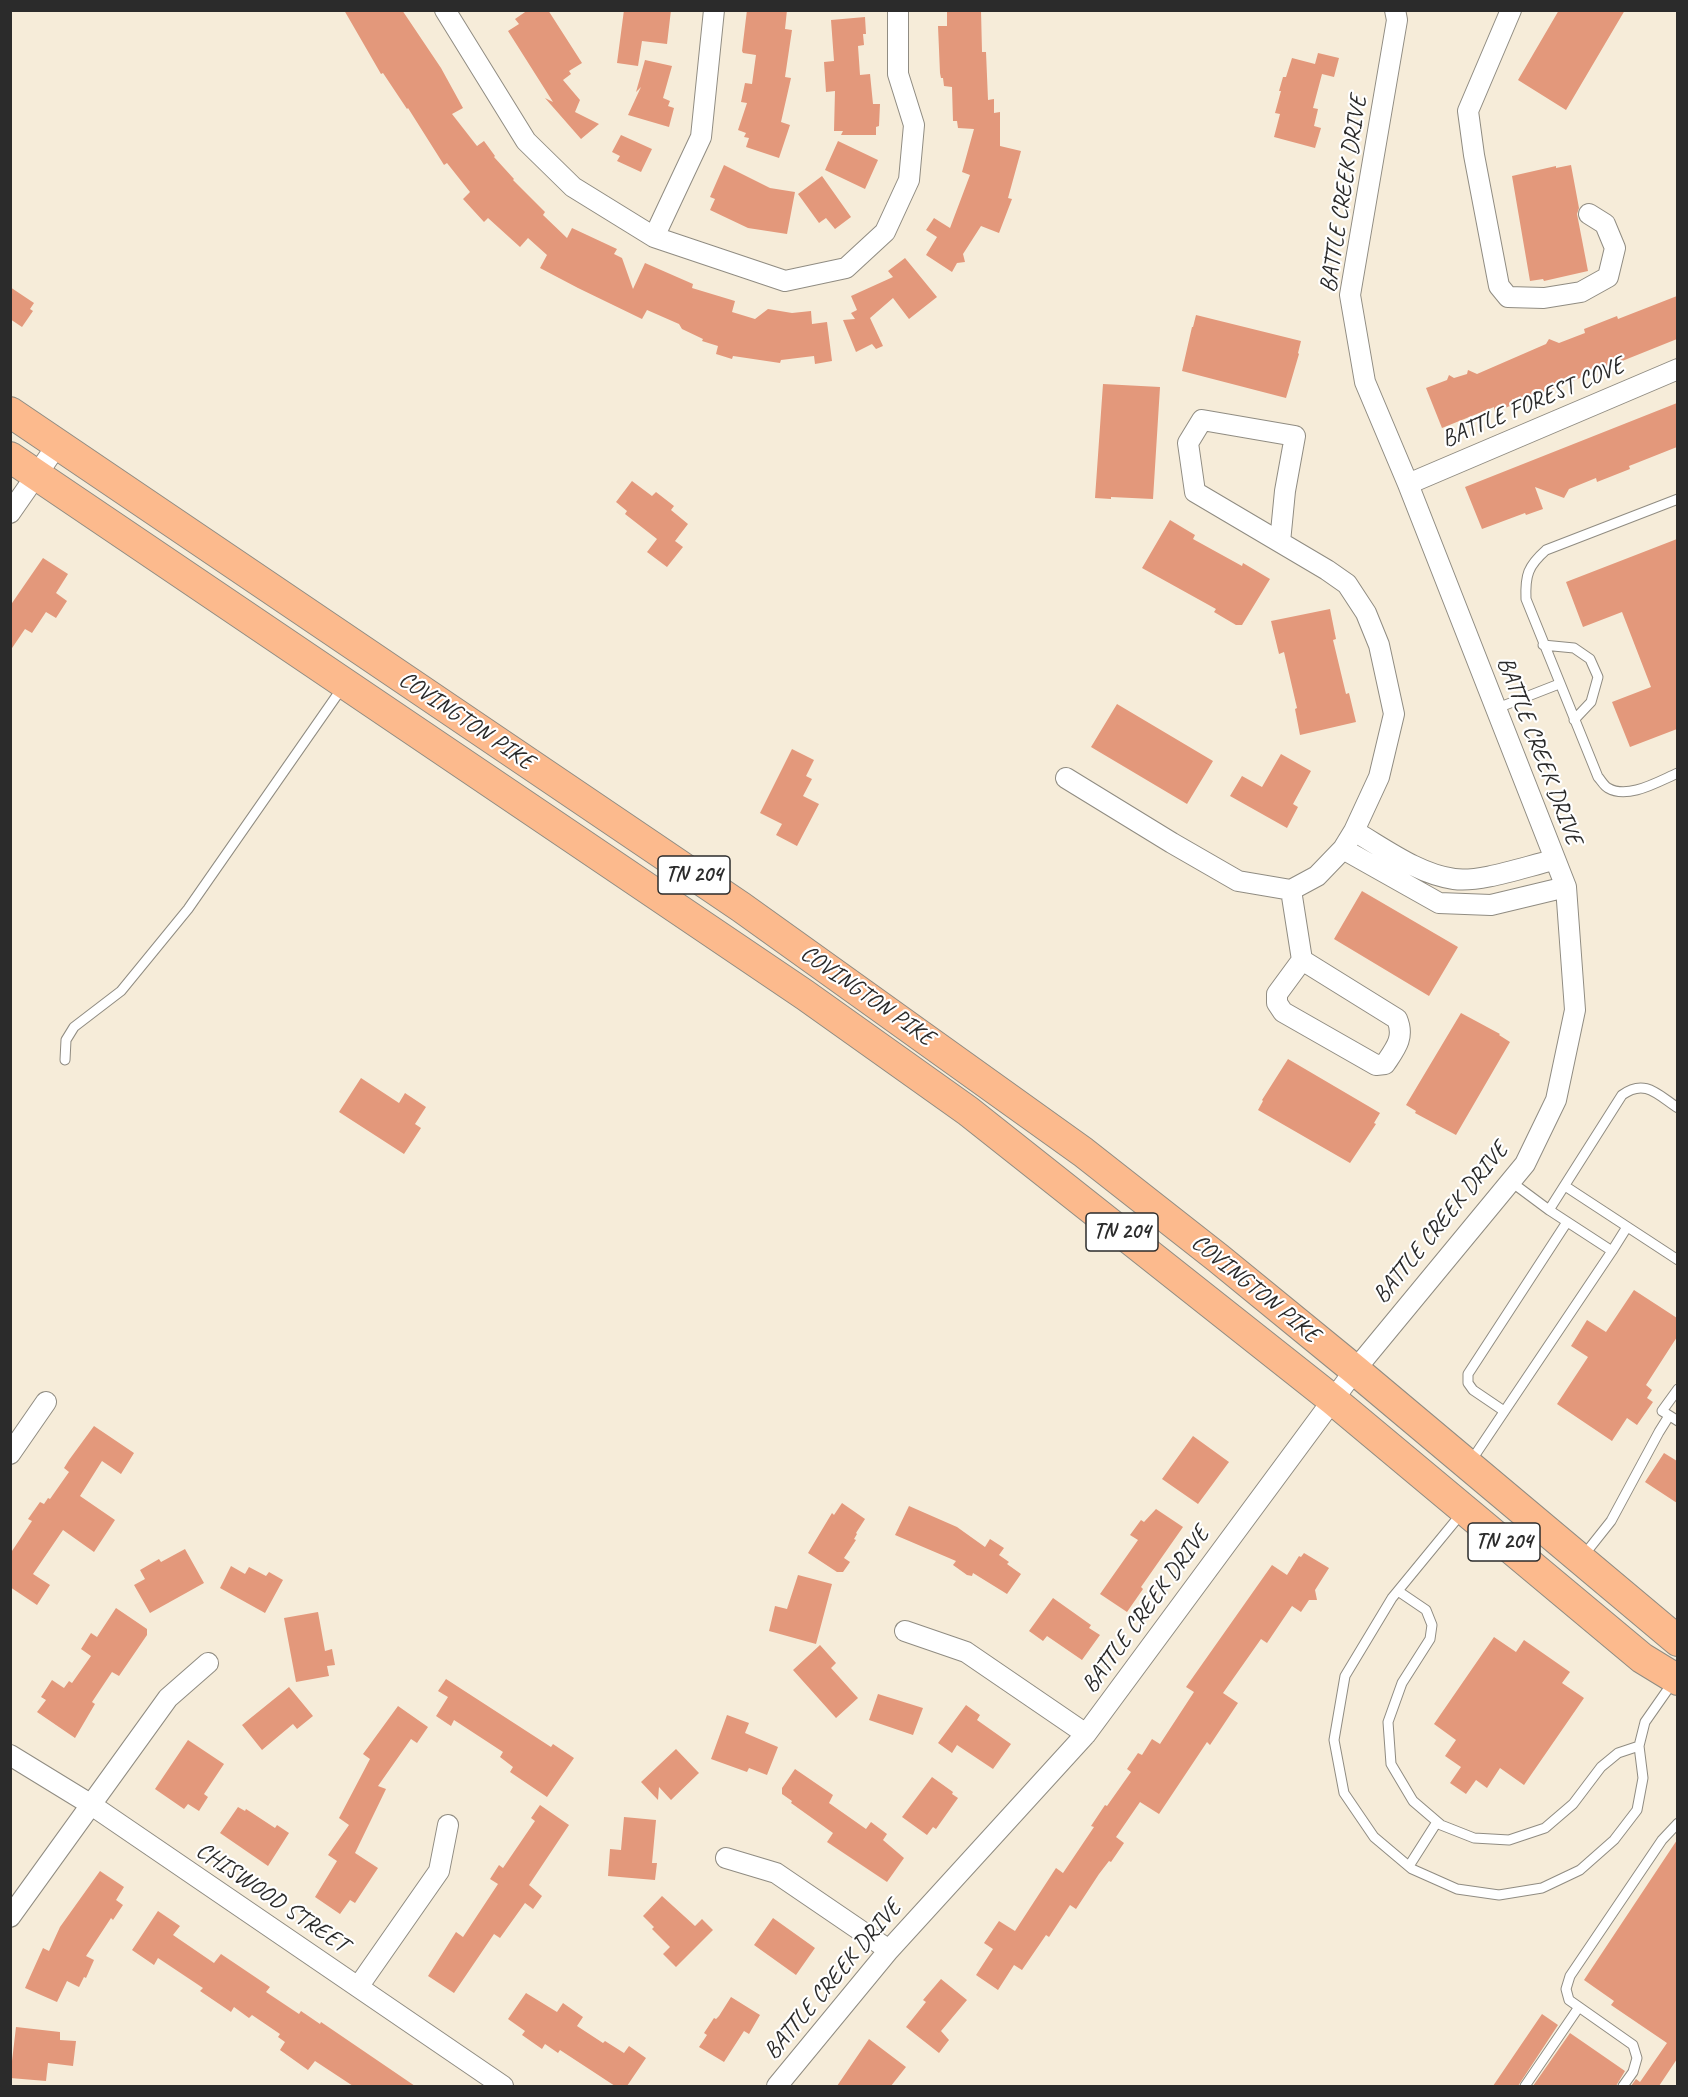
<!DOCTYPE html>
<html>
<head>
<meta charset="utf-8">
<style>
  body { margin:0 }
  #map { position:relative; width:1688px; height:2097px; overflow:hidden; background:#f6ecd9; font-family:Caveat,sans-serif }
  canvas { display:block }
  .frame { position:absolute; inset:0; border:12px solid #2b2b2b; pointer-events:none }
</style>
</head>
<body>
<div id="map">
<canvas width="1688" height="2097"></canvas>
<div class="frame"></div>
</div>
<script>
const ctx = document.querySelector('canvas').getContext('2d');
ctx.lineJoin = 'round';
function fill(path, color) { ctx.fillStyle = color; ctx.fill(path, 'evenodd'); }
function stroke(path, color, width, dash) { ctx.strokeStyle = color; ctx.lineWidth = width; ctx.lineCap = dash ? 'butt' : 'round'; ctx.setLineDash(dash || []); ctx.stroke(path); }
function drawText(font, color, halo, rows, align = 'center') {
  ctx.font = font + ' Caveat,sans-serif'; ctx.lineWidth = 4.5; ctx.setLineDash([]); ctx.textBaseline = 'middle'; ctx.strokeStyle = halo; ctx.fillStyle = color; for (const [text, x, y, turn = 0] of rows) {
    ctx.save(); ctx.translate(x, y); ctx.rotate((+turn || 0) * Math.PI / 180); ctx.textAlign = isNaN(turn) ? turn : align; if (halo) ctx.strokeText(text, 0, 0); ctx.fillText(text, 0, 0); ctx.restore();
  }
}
fill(new Path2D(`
  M344,10H402L441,68L463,108L452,114L477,146L484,141L495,156L494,157L514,179L513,180L545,212L543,215L567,238L572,228L617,249L614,254L622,258L633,289L645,263L693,284L692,288L735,301L732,312L755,319L768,309L792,313L811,311L812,324L827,322L832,361L815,364L814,356L781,360L780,363L733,356L732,359L716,354L718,346L702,341L703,339L682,329L679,324L647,310L642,319L578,288L540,268L547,255L528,238L520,247L488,218L484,222L463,199L470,192L447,163L444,165L408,108L407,109L383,73L381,74Z
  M528,10H548L582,63L569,71L571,74L563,80L580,100L575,112L599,124L581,139L545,98L553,102L508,31L519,24L515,19Z
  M624,10H671L667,44L642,41L638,66L617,63Z
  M747,10H787L785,29L792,30L785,77L791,78L781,122L790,125L779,158L746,147L749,138L744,137L746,133L738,130L747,103L741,102L745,83L752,84L756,55L743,53L742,51Z
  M947,10H981L982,52H986L988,100L994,99V113L1000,112V146L1021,151L1008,198L1012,199L999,233L981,226L963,254L965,262L957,263L952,272L926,255L937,237L926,230L934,218L950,228L970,175L962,172L974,129L958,128L957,121H953L952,87L944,86L943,78H941L940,73L938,26H947Z
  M1559,10H1625L1566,110L1518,80Z
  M865,17L866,34H863L864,45L858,46L860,75L870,74L873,104H880L879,126L876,127V135H841L843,131H834L835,91L826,92L824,62L834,61L831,20Z
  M1318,53L1339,58L1334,77L1322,74L1313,108L1318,109L1314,126L1321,128L1315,148L1274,137L1280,114L1275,113L1281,91H1279L1283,77H1286L1292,58L1315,64Z
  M645,60L672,66L663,98L670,101L668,106L674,108L669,127L628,115L641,87L636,92Z
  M621,135L652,149L641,172L617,161L620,156L612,152Z
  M838,141L878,160L865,189L825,170Z
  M724,165L770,188L795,192L787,234L748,228L710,210L715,199L710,197Z
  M1571,165L1579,208L1577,214L1588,271L1544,281L1543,279L1530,281L1512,176L1556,166V168Z
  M822,176L851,217L835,229L826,218L819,223L798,194Z
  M905,258L937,297L909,319L893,298L870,318L883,346L876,349L872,344L856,352L843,320L855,319L851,313L857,310L851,296L893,277L888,271Z
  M10,287L34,303L30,309L33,311L22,327L10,319Z
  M1677,296V339L1495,412L1494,407L1442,428L1426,388L1447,380L1449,375L1454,378L1467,374L1468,370L1477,374L1546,344L1549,339L1559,343L1585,333L1584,329L1617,316L1618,319Z
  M1196,315L1301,341L1298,353L1299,354L1286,398L1182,371L1192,327H1193Z
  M1103,384L1160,387L1153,499L1111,497V499L1095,498Z
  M1677,403V447L1629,466L1630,469L1597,482L1596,478L1569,489L1564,498L1535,487L1543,509L1526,515L1525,513L1482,529L1465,487Z
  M632,481L652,496L656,492L674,506L671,510L688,524L675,541L683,547L667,567L647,552L657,539L625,514L627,511L616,502Z
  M1170,520L1195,535L1193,539L1242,566L1243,563L1270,579L1242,625H1236L1214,612L1216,609L1142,568Z
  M1677,539V729L1630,747L1612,702L1651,687L1622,612L1583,627L1566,582Z
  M43,558L68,574L56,593L67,601L56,618L46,612L32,633L25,629L10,651V606Z
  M1330,609L1336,639L1333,640L1346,694L1349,693L1356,722L1300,735L1295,709L1297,708L1284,652L1279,654L1271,621Z
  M1117,704L1213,761L1187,804L1091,747Z
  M792,749L814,760L806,776L812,779L803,796L819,804L797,846L776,835L782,824L760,813Z
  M1281,754L1311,771L1293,804L1298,807L1287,828L1230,796L1242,776L1262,787Z
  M1362,891L1458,947L1429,996L1334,939Z
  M1461,1013L1500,1034L1499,1035L1510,1042L1456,1135L1415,1113L1416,1111L1406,1105Z
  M1288,1059L1380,1113L1374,1123L1376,1124L1350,1163L1258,1110L1263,1101L1262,1100Z
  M361,1078L399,1103L405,1093L426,1107L415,1124L421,1128L404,1154L339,1112Z
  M1634,1290L1677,1318V1337L1646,1385L1652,1390L1647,1398L1653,1402L1637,1425L1627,1418L1612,1441L1557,1404L1588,1357L1571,1346L1587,1320L1606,1332Z
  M94,1426L134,1453L121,1474L102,1461L80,1496L115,1520L94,1552L63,1530L33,1574L50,1585L37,1605L10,1587V1554L32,1521L28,1519L40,1502L44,1504L48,1498L50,1499L69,1472L64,1468L69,1460Z
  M1193,1436L1229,1462L1198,1504L1162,1479Z
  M1664,1453L1677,1461V1503L1645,1482Z
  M842,1503L865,1519L856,1533L857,1534L854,1539L856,1540L844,1558L850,1562L843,1572H837L808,1553L832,1513L834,1515Z
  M909,1506L957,1527L985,1547L990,1539L1004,1548L999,1555L1009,1562L1007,1564L1021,1574L1007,1594L973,1573L972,1576L967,1575L953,1565L956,1561L895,1535Z
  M1156,1509L1183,1527L1141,1587L1143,1589L1127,1612L1100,1594L1138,1540L1130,1535L1141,1520L1144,1522Z
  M185,1549L204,1583L150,1613L134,1585L145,1579L140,1570L159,1559L161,1562Z
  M1304,1553L1329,1568L1315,1590L1317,1600H1309L1301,1612L1292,1606L1267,1643L1261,1639L1223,1693L1238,1703L1210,1745L1207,1742L1159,1814L1140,1802L1116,1837L1124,1843L1111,1862L1109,1861L1099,1874L1076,1909L1070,1905L1049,1937L1046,1935L1022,1970L1014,1965L998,1990L976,1975L993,1949L984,1943L999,1921L1015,1931L1056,1868L1063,1873L1094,1827L1091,1826L1105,1805L1107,1806L1131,1772L1127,1769L1138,1753L1142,1755L1152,1739L1160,1744L1194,1692L1186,1687L1272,1565L1287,1575L1299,1556L1301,1557Z
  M231,1566L245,1574L249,1567L266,1576L269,1572L283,1580L265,1613L220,1588Z
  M798,1575L832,1584L816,1644L769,1631L775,1606L787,1609Z
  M1053,1598L1091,1625L1089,1628L1100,1635L1082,1660L1047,1636L1043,1641L1029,1631Z
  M116,1608L147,1629V1635L119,1676L112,1672L92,1702L95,1704L75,1738L37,1712L46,1700L41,1697L52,1680L64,1688L69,1681L72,1683L91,1656L81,1649L91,1633L97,1637Z
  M318,1612L325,1651L332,1649L335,1665L327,1666L329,1676L296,1682L284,1618Z
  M1494,1637L1516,1652L1524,1640L1570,1672L1562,1683L1584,1698L1524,1785L1500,1768L1487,1788L1476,1780L1466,1794L1450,1783L1461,1767L1445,1756L1456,1740L1434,1724Z
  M820,1645L836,1663L831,1668L858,1698L836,1718L793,1670Z
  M446,1679L551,1747L553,1744L574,1758L547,1797L510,1772L513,1767L500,1757L503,1752L454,1720L451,1726L436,1716L448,1697L438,1691Z
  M289,1687L313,1716L297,1729L293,1724L262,1750L242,1725Z
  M878,1694L923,1708L913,1735L869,1720Z
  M966,1705L980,1715L977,1720L1011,1744L993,1769L957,1745L952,1753L938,1743Z
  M398,1706L428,1727L417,1743L411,1739L378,1786L386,1789L355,1853L378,1868L355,1903L350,1900L340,1914L315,1897L337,1861L328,1855L349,1825L339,1818L370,1759L363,1754Z
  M727,1715L749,1723L745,1733L778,1747L767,1775L749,1768L747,1772L711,1759Z
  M188,1740L224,1764L204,1794L208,1797L199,1811L188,1804L184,1809L155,1789Z
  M676,1749L699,1773L671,1800L659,1787L658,1800L641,1782Z
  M795,1769L833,1795L829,1803L866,1829L871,1822L887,1834L883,1840L904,1858L887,1882L827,1842L833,1833L791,1803L792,1801L782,1794V1788Z
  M932,1777L953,1792L952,1794L958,1798L936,1829L933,1827L927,1835L902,1817Z
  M540,1805L569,1825L529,1885L542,1896L533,1909L525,1903L500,1938L494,1934L454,1993L428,1976L456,1932L463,1937L498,1884L490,1879L499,1865L503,1868L535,1821L531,1818Z
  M238,1807L245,1811L246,1809L275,1828L277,1825L289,1833L268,1866L220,1833Z
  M624,1817L656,1820L652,1863H657L655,1880L608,1876L610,1849L621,1850Z
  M1677,1840V2059L1659,2086H1631L1636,2079L1640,2082L1667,2043L1611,2005L1614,2001L1584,1980Z
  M100,1871L124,1887L116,1900L123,1905L113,1920L111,1918L86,1956L94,1960L86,1978L84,1977L79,1987L67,1981L57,2002L25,1988L43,1948L49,1951L60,1927Z
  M662,1896L695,1926L702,1919L713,1930L676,1967L663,1954L670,1947L652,1929L654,1927L643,1916Z
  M158,1911L180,1926L173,1935L214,1963L221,1954L270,1987L266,1992L299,2014L301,2011L320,2024L321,2022L415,2086H353L315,2061L308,2070L280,2050L285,2042L278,2037L280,2034L252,2015L249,2018L234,2007L231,2012L200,1991L203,1988L158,1958L154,1965L132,1950Z
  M773,1918L815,1948L796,1975L754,1945Z
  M941,1979L967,2000L941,2031L949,2040L939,2053L906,2027L926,2002L923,2000Z
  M526,1993L557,2012L563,2003L583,2017L577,2026L603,2043L605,2041L624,2053L629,2046L646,2058L627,2086H615L560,2050L558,2053L545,2044L542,2049L522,2035L525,2031L508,2019Z
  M731,1997L760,2015L749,2034L744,2031L724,2062L699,2047L707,2035L704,2033L714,2018L716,2019L719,2016Z
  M1542,2014L1558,2025L1518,2086H1493Z
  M16,2027L60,2032V2040L76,2041L73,2066L48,2063L46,2081L10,2078Z
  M1570,2033L1625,2071L1616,2086H1533Z
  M869,2039L906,2067L891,2086H837Z`), '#e3987b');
const service = new Path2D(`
  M1678,499L1546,550C1528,566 1525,575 1526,599L1598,777C1601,780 1604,786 1608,788C1628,800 1659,781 1678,773
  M1543,645L1574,648L1590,659L1598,677L1591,702L1574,720
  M1495,709L1559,684
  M65,1060L66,1040L74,1027L121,991L188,909L342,688
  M1565,1186L1678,1260
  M1549,1210L1622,1095C1645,1078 1658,1095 1678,1108
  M1612,1251L1627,1227
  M1678,1389L1662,1411L1678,1421
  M1504,1411L1473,1390L1468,1383V1374L1567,1222
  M1471,1461L1612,1251L1549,1210L1510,1181
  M1461,1514L1392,1598L1345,1676L1334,1740L1344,1793L1374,1837L1412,1869L1457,1889L1499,1895L1542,1888L1580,1870L1614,1840L1637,1810L1643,1778L1639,1746L1645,1722L1673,1682
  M1584,1555L1611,1521L1659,1432L1669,1416
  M1398,1591L1426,1610L1432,1625L1430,1639L1402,1683L1388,1722L1391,1764L1413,1801L1441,1825L1474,1838L1509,1840L1545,1828L1573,1804L1601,1767L1618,1753L1639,1746
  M1409,1866L1437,1822
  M1525,2086L1579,2007
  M1623,2086L1633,2072L1637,2058L1633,2045L1569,2000L1566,1989L1570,1976L1662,1840L1678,1823`);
const minor = new Path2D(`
  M445,10L526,141L573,187L654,237L785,281L846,268L885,232L909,180L914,125L898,74V10
  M1511,10L1468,111L1474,155L1499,286L1508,297L1544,298L1581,292L1608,277L1615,248L1605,224L1589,214
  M654,237L701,137L714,10
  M1408,484L1678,369
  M10,513L58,444
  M1066,778L1172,843L1238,881L1291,890L1317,876L1343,849L1354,831L1379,777L1394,714L1379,645L1366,613L1347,584L1327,570L1195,492L1188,443L1202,420L1295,436L1285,491L1280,542
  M1354,831C1385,849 1418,874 1454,879C1480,883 1527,866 1554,860
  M1343,849L1439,903L1491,905L1566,887
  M1291,890L1302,960L1397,1019C1405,1038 1395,1049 1385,1064L1376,1065L1283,1012L1277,1003V994L1302,960
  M10,1454L46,1402
  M905,1631L966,1652L1086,1734
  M10,1755L90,1804L503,2086
  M726,1858L776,1873L889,1950
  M10,1917L168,1698L208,1663
  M358,1987L439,1871L448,1825
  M777,2086L889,1950L1086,1734L1355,1370L1525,1164L1556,1100L1575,1010L1566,887L1408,484L1365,382L1350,295L1397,20L1395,10`);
const primary = new Path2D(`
  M10,412L741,907L1083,1152L1218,1258L1355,1370L1678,1641
  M10,457L805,995L968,1111L1333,1400L1642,1658L1678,1680`);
stroke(service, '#908c82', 11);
stroke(minor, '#908c82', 22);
stroke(primary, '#908c82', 32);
stroke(service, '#fff', 9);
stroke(minor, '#fff', 20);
stroke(primary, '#fcba8d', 30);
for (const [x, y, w] of [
  [694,875,72],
  [1122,1232,72],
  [1504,1542,72]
]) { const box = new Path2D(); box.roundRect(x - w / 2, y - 19, w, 38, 4.5); ctx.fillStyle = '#fff'; ctx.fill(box); stroke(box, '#2b2b2b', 1.5); }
drawText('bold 22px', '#2b2b2b', null, [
  ["TN 204",694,875],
  ["TN 204",1122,1232],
  ["TN 204",1504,1542]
]);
drawText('24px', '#2b2b2b', '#fff', [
  ["BATTLE CREEK DRIVE",1344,194,-81],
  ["BATTLE FOREST COVE",1533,403,-23],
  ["COVINGTON PIKE",466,721,34],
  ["BATTLE CREEK DRIVE",1539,751,69],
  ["COVINGTON PIKE",867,996,35],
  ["BATTLE CREEK DRIVE",1441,1223,-51],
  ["COVINGTON PIKE",1255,1289,39],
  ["BATTLE CREEK DRIVE",1146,1610,-54],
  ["CHISWOOD STREET",272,1898,34],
  ["BATTLE CREEK DRIVE",833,1980,-50]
]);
</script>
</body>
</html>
